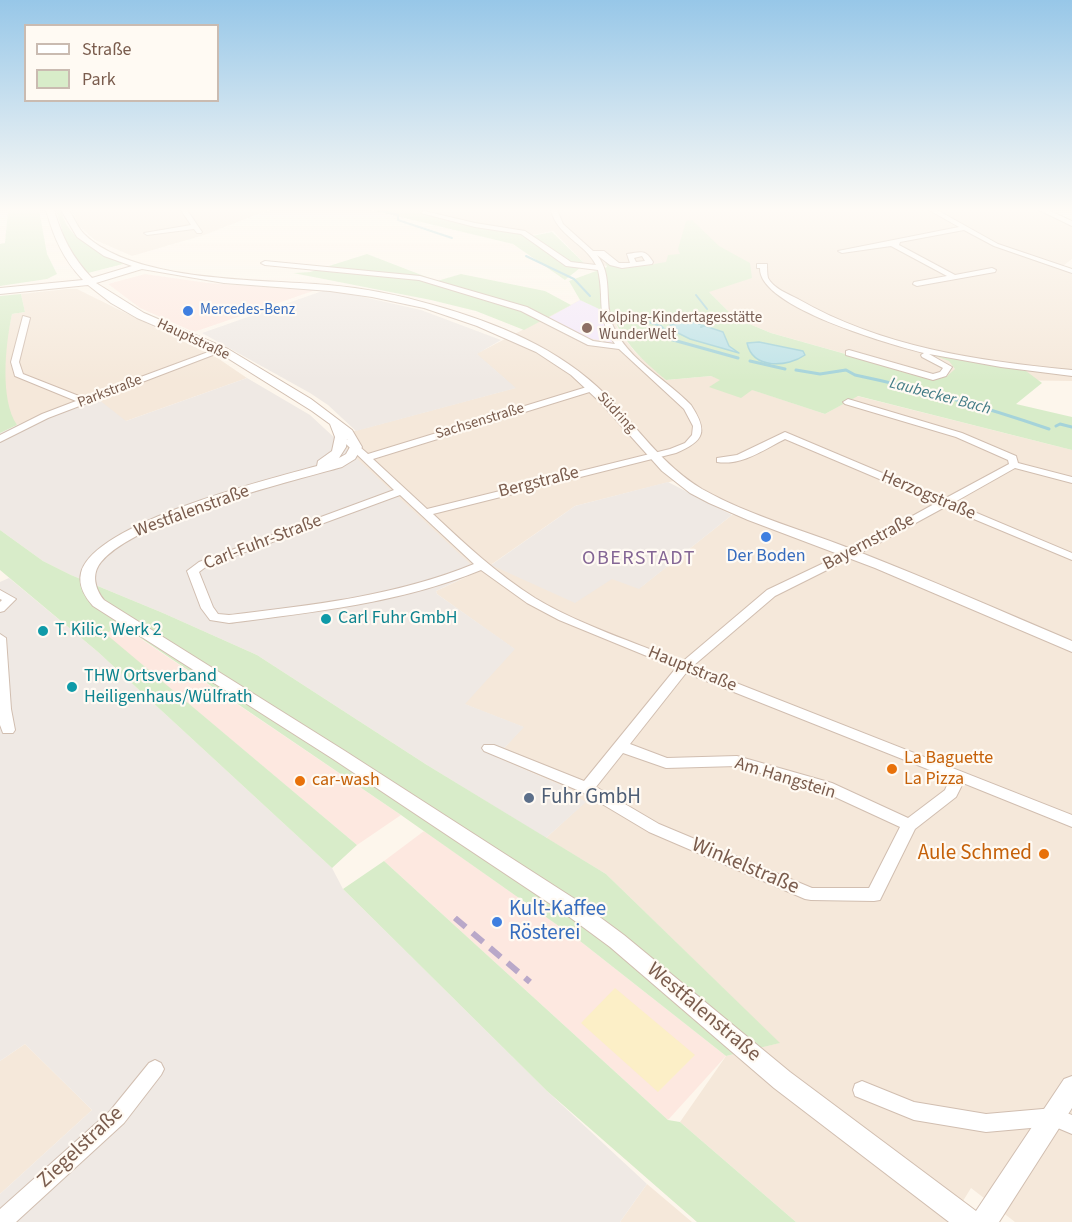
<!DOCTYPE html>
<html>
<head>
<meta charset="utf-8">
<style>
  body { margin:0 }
  #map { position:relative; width:1072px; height:1222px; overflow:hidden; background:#fdf6ec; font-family:"Source Sans 3",sans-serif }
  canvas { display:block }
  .legend { position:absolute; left:24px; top:24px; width:195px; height:78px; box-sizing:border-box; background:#fffaf3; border:2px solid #cabbb1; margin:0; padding:8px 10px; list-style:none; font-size:18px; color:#7a5c4d }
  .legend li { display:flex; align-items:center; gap:12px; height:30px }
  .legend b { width:30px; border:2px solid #cabbb1 }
</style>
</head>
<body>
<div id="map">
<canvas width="1072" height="1222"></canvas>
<ul class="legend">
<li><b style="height:8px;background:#fff"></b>Straße</li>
<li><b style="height:16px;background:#d8ecc9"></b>Park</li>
</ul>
</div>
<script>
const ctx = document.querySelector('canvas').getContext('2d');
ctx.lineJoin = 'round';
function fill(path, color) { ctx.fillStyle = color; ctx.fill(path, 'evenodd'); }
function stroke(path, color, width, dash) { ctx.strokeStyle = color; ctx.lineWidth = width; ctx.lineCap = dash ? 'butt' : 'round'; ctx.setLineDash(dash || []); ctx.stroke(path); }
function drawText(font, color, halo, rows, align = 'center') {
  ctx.font = font + ' "Source Sans 3",sans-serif'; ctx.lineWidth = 4.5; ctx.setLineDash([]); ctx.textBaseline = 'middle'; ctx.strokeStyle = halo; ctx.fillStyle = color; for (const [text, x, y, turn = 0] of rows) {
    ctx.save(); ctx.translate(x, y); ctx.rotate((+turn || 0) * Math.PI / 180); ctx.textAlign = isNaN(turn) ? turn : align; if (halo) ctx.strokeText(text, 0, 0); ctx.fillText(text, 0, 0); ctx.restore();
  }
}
fill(new Path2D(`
  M72,210H269L204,235L132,256L95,240L78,225Z
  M426,210H1050L1072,221V259L1060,268L1072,274V381L935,379L771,333L735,318L690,273L585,264L553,231L532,235L432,214Z
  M66,289H77L219,359L247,378L126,421L59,412L17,425L8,417L0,399L3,356L12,314L25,312L21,294Z
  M580,300L612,315L619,331L634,351L666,380L711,376L825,414L857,396L1072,450V1222H1015L971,1188L950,1222H796L680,1122L726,1056L779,1043L606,874L546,838L585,802L570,793L571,790L496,757L523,727L464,704L514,649L437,594L436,591L477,572L332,437L515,388L476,354ZM685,478L720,499L768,519L732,515L641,587L613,578L554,589L492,564L575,506Z
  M25,1044L92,1110L0,1194V1061Z
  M647,1184L692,1222H620Z`), '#f5e8da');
fill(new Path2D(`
  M145,274L208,283L316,290L194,332L140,308L108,284Z
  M119,624L401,815L357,845L105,634Z
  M424,831L580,941L726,1056L668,1120L384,861Z`), '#fde8e0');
fill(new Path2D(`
  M328,289L421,310L501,340L477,354L516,388L356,431L328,405L310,393L202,333Z
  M247,378L310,415L478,571L436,591L437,594L515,649L465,704L524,727L496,757L572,790L570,793L586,802L546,838L427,765L257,655L163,613L71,575L43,561L0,530V433L17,425L98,399L126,421Z
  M668,482L732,515L639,589L612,579L575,603L491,565L575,506Z
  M9,578L98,652L332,868L343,889L547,1091L647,1184L620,1222H0V1194L92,1110L25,1044L0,1061V582Z`), '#efe9e4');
fill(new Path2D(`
  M580,300L598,308L613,343L588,338L548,318Z`), '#f3e8fa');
fill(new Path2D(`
  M8,210H39L47,254L57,274L47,279L0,286V244L5,243Z
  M56,210H61C69,244 99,247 123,264L88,273L67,246Z
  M371,210H426L432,214L532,236L552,232L585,264L565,280L513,244Z
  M692,220L719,246L750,263L752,278L709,292L735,318L771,333L927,377H946L955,369L949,361L928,353L1026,371L1042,383L1016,404L1072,417V450L858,396L825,414L752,390L741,398L709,387L720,380L711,376L666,380C643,361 624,343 612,315L580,300L569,281L607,267L603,255C623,273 641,266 666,262L668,255L680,254L678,249L686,221Z
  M367,254L437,281L461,274L545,291L571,305L524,330L476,311L431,300L293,273L310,272Z
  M21,294L25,312L12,314C5,347 0,400 17,425L0,433V296Z
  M0,530L43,561L71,575L163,613L257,655L427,765L606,874L780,1043L726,1056L580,941L401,815L120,624L106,634L357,845L332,868L98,652L0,570Z
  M384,861L668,1120L680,1122L796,1222H697L547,1091L343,889Z`), '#d8ecc9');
fill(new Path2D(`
  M615,988L695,1055L658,1092L581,1023Z`), '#fcefc7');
const water = new Path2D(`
  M687,320L723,332L729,346L739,353L690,339L670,329V325Z
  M759,342L803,351L805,355C788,367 753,370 747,343Z`);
fill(water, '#bfe3e8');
stroke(water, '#a5d3da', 1.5);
stroke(new Path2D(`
  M378,210L398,215V220L452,238
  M526,256L574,279L590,296
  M696,295L707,309
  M626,315L661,326L668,333
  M701,327L711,322L708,313`), '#a5d3da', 2);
stroke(new Path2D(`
  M666,331L668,333L663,335L666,338L738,358
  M750,361L785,369
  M796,370L820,374L846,370L855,375C922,389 985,407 1049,429
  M1056,426L1060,424L1072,427`), '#a5d3da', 3);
const minor = new Path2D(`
  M181,210H187L202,232L201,233H197L194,229L147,235L144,233L191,225Z
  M551,210H557L563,224L593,251H604L619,263H630L627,254C642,252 645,249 653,262L652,264L622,268L610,265L597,255C614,276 603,303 613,326C628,360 666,379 691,405C708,431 705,441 676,453L433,514C465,544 497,574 535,598C580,625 634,642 682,662L767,590L847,552L936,503L785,439C765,449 742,466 717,462V458L737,455L785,432L944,499L1009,464L1008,460L956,437L845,404L843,402L848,399L962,433L1016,456L1018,463L1072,477V483L1015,468L953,503L1072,553V560L945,507L855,556L775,596L693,666L1072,815V827L963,783L956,797L915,829L880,900L874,901L811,900L805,899L649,832L582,792L484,751L482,748L484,745H494L584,781L676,668L559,620L527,603L481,570C400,603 315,612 229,623L210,620L201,608L187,571L199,562L394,490L346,444V440H352L368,454L590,386H596V390L373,459L427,509L670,449L685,443L692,435L693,426L684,409L619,349L588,345L521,311L419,280L265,265L261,263L265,261L420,276L527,307L593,341L615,344C595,315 605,300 598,270L566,266L521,234L475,227L421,213L424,211L475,223L525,231L571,262L596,265C585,243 557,236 551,210ZM642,256L645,261L636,262L634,258ZM400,495L474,564C396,596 313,605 229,615L218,614L213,607L199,572L207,566ZM686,673L950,778L945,790L908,818L832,783L737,756L667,758L630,744ZM623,753L666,768L737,766L822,791L900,827L869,888H812L659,824L596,787Z
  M929,210H937L998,244L1072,269V273L994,246L964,230L900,242L899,245L955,275L992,268L996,270L995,272L917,286L913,284L914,282L947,276L891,246L842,253L838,251L959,227Z
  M1039,210H1048L1072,221V226Z
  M757,264H767C767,268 767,274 768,278C773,288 788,294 798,299C881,347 978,361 1072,370V376L1001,367L929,354L952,367L946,376L933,380L846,355V351L849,350L933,374L940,372L943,368L922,357L921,355L924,353C892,345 758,307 760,268H757Z
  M23,316L30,318L19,362L23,374L84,398L219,348L226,350L48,418L0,442V435L42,414L76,401L15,376L11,362Z
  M0,590L16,599L4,611L0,612V602L2,600L0,599Z
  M0,634L6,638L11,709L15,730L13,733H3L0,725Z
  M155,1060L161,1063L164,1069L161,1075L124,1123L16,1222H0V1209L110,1111L149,1063Z
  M862,1081L914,1102L986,1114L1054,1108L1072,1115V1134L1053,1126L986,1132L914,1120L855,1096L853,1090L855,1084Z`);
const tertiary = new Path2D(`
  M46,210H54C62,237 72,257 92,278L132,266L104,256L77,237L61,210H69C74,218 78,228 84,234C134,283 262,279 328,285C364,288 399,295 433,305C497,323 559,348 606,395C637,427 663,466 702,489C752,517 807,531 859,552C931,580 1001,611 1072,641V652L875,568L748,520L709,503L690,493L662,471L600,402L571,375L536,352L477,326L424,308L372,297L330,291L224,283L142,269L96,283L144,313L228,349L311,399L352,430L362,447L355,459L342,467C285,483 137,519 101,562C91,574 95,589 104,600L345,751L578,901L624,935L790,1072L976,1211L1064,1079L1072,1076V1108L999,1222H949L774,1088L610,947L564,913L333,759L93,606C85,597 78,586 81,573C93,523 269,479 317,466L318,461L332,451L335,437L330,424L312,411L221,354L137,318L111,303L88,285L0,294V288L83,280C63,259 54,238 46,210ZM347,439L350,447L346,454L339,458L346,447Z`);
stroke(minor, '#d1beb0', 2);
stroke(tertiary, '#d1beb0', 2);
fill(minor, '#fff');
fill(tertiary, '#fff');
stroke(new Path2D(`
  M455,918L457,920`), '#b9a8c9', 4.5, [10, 8]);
stroke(new Path2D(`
  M455,918L530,982`), '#b9a8c9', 6, [14, 9]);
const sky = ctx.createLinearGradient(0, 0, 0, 381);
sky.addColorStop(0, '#97c7e8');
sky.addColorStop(0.55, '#fefbf6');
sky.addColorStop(1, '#fefbf600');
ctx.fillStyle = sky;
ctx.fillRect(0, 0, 1072, 381);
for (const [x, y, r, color] of [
  [188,311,6,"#3f7fe0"],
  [587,328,6,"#8d6e63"],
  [766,537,6,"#3f7fe0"],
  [326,619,6,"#0f9aa8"],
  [43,631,6,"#0f9aa8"],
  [72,687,6,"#0f9aa8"],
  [892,769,6,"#e8710a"],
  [300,781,6,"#e8710a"],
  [529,798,6,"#5c6f8a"],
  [1044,854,6,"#e8710a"],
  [497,922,6,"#3f7fe0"]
]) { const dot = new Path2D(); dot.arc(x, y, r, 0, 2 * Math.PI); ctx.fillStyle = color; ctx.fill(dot); stroke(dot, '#fffaf3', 2); }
drawText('15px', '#366cbe', '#fffaf3', [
  ["Mercedes-Benz",200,311]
], 'left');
drawText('15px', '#785e54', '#fffaf3', [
  ["Kolping-Kindertagesstätte",599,319],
  ["WunderWelt",599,336]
], 'left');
drawText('15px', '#7a5c4d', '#fffaf3', [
  ["Hauptstraße",193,340,25],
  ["Parkstraße",110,392,-21],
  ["Südring",616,413,47],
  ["Sachsenstraße",480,422,-17]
]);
drawText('italic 16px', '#437c86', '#fffaf3', [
  ["Laubecker Bach",940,397,15]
]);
drawText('18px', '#7a5c4d', '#fffaf3', [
  ["Bergstraße",539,483,-14],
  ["Herzogstraße",928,496,23],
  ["Westfalenstraße",192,512,-20],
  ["Carl-Fuhr-Straße",263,543,-21],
  ["Bayernstraße",869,543,-28],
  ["Hauptstraße",692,670,22],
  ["Am Hangstein",785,779,17]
]);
drawText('18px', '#366cbe', '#fffaf3', [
  ["Der Boden",766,557]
]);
drawText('18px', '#0d838f', '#fffaf3', [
  ["Carl Fuhr GmbH",338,619],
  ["T. Kilic, Werk 2",55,631],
  ["THW Ortsverband",84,677],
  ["Heiligenhaus/Wülfrath",84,698]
], 'left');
drawText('18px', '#c56008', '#fffaf3', [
  ["La Baguette",904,759],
  ["La Pizza",904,780],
  ["car-wash",312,781]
], 'left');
ctx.letterSpacing = '1.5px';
drawText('20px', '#846695', '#fffaf3', [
  ["OBERSTADT",639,560]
]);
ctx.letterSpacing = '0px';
drawText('21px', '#4e5e75', '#fffaf3', [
  ["Fuhr GmbH",541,798]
], 'left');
drawText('21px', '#c56008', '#fffaf3', [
  ["Aule Schmed",1032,854]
], 'right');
drawText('21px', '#7a5c4d', '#fffaf3', [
  ["Winkelstraße",745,867,23],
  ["Westfalenstraße",703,1013,40],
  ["Ziegelstraße",81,1148,-43]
]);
drawText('21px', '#366cbe', '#fffaf3', [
  ["Kult-Kaffee",509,910],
  ["Rösterei",509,934]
], 'left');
</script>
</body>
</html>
